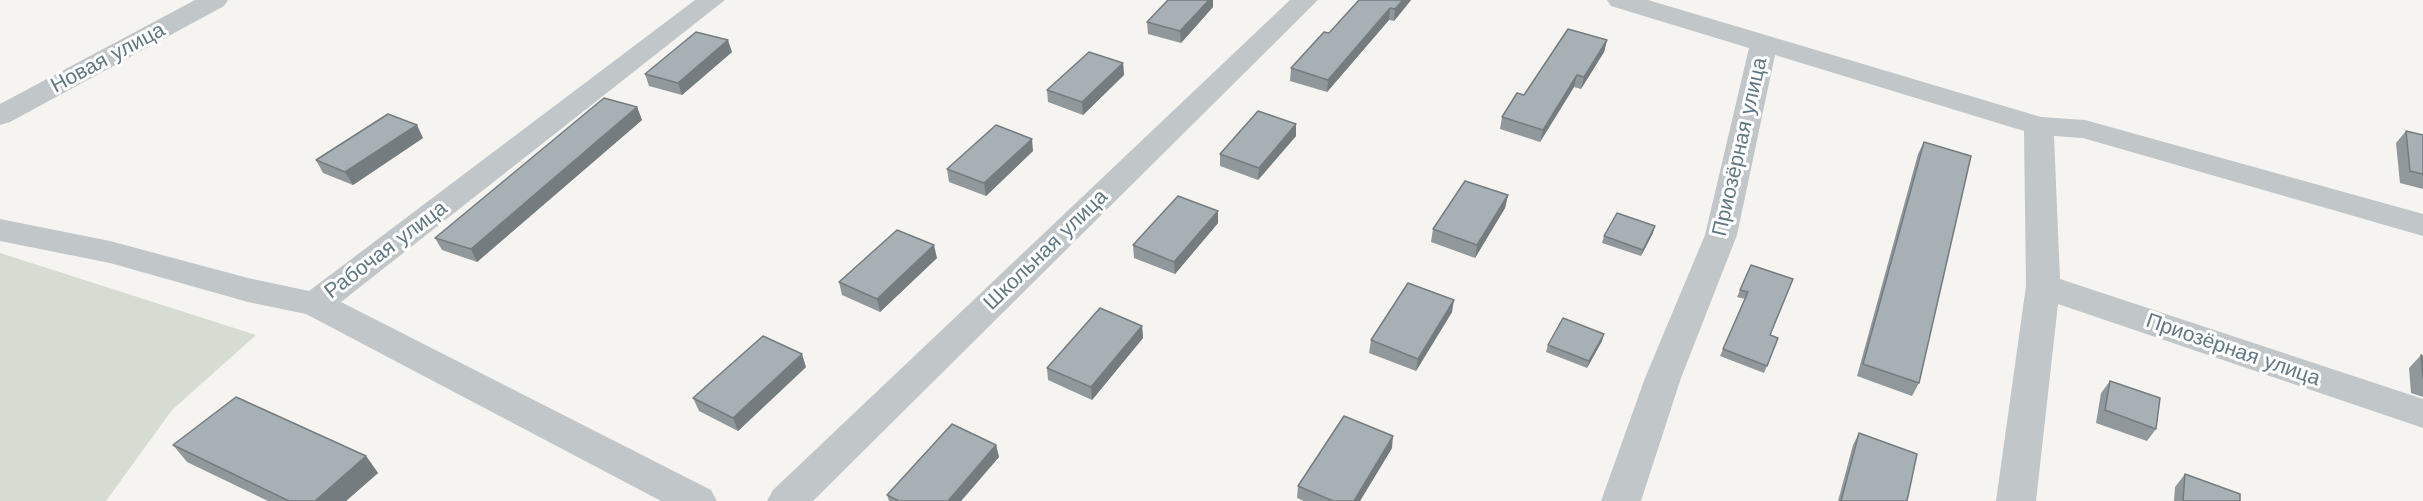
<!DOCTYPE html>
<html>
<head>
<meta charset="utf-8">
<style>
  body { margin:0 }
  canvas { display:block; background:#f5f4f0 }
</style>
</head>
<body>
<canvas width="2423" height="501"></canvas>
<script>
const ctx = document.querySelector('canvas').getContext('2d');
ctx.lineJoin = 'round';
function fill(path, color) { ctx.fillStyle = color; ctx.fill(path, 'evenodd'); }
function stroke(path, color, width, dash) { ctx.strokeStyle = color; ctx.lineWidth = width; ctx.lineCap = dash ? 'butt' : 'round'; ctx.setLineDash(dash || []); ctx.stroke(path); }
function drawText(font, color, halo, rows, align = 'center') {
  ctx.font = font + ' "Work Sans",sans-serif'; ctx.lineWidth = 6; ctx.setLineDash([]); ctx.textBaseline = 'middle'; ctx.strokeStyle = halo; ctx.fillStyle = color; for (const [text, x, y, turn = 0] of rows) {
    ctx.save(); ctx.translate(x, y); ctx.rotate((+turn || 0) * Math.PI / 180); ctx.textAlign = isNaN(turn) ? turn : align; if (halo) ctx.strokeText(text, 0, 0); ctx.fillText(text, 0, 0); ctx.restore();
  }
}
fill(new Path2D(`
  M0,253L256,335L172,410L106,501H0Z`), '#d6dcd1');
fill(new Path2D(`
  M195,0H228L224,6L10,122L0,125V104Z
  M695,0H725L341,302L711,490L717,501H661L306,314L248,302L110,263L0,241V219L110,241L248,278L309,291Z
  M1290,0H1318L813,501H767L773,490Z
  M1607,0H1648L2041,117L2085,120L2423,214V236L2083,138L2054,136L2060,279L2423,399V428L2058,304L2036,501H1996L2026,286L2024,131L1775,55L1737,235L1681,378L1641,501H1601L1645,378L1705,235L1749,48L1611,6Z`), '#c1c6c8');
fill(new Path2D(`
  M1168,0H1213V7L1181,43L1148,34L1147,22Z
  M1359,0H1411L1394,21L1389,20L1327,92L1290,81L1291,68L1329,33Z
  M1607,40L1604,52L1581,89L1574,87L1540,142L1500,129L1502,117L1524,95Z
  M732,52L682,95L649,86L645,74Z
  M1123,63L1124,75L1083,115L1048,102L1047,90Z
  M637,107L642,120L477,262L442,250L435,238Z
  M1296,124V136L1258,180L1220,166V154Z
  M2406,131L2423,135V189L2400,183L2396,143Z
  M423,138L353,185L323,173L316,160Z
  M1924,142L1919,383L1912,396L1857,376L1918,154Z
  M1033,151L986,196L949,182L947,169Z
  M1508,195L1505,208L1475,258L1431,242L1433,229Z
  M1218,211V223L1175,274L1134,258L1133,245Z
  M1653,233L1641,256L1602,243L1604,236Z
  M937,258L880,312L842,295L839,282Z
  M1751,265L1770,335L1778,338L1764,373L1720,356L1745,299L1737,297Z
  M1452,312L1416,371L1369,353L1371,340Z
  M1142,326L1143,338L1092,400L1048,380L1047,368Z
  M1602,341L1587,368L1546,352L1548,345Z
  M2421,355L2423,356V397L2411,393L2409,368Z
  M806,367L738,431L699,411L693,398Z
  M2110,381L2156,429L2147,441L2096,423L2101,393Z
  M1859,433L1907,501H1838L1853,445Z
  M173,445L366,456L378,473L346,501H268L187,462Z
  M996,445L999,457L961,501H889L887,495Z
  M1392,448L1360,501H1304L1297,498L1298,486Z
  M2185,474L2240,501H2174L2175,487Z`), '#90989c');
fill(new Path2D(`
  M1209,0H1213V7L1181,43L1180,31Z
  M1403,0H1411L1394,21L1395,9Z
  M1390,8L1389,20L1327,92L1328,80Z
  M728,40L732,52L682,95L678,83Z
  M1607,40L1604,52L1581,89L1584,77Z
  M1123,63L1124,75L1083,115L1082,102Z
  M1577,75L1574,87L1540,142L1543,130Z
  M637,107L642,120L477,262L471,249Z
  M1296,124V136L1258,180L1259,168Z
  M417,125L423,138L353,185L345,172Z
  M1032,139L1033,151L986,196L984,183Z
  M1508,195L1505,208L1475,258L1477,245Z
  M1218,211V223L1175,274L1174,262Z
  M1655,226L1653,233L1641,256L1643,250Z
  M934,245L937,258L880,312L877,299Z
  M1454,300L1452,312L1416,371L1418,359Z
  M1142,326L1143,338L1092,400L1091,387Z
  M1604,334L1602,341L1587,368L1589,361Z
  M802,354L806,367L738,431L733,418Z
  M1393,436L1392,448L1360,501H1354Z
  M996,445L999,457L961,501H948Z
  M366,456L378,473L346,501H315Z`), '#757c7f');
const building = new Path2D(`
  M1168,0H1209L1180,31L1147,22Z
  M1359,0H1403L1395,9L1390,8L1328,80L1291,68L1324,32L1329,33Z
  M1568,29L1607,40L1584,77L1577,75L1543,130L1502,117L1517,93L1524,95Z
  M696,32L728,40L678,83L645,74Z
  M1089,52L1123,63L1082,102L1047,90Z
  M604,98L637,107L471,249L435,238Z
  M1258,111L1296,124L1259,168L1220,154Z
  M388,114L417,125L345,172L316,160Z
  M996,125L1032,139L984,183L947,169Z
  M2406,131L2423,135V174L2410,171Z
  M1924,142L1971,156L1919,383L1863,364Z
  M1465,181L1508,195L1477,245L1433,229Z
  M1178,196L1218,211L1174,262L1133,245Z
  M1617,213L1655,226L1643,250L1604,236Z
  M897,230L934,245L877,299L839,282Z
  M1751,265L1793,279L1770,335L1778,338L1767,366L1723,349L1748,292L1740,290Z
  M1408,283L1454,300L1418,359L1371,340Z
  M1100,308L1142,326L1091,387L1047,368Z
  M1563,318L1604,334L1589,361L1548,345Z
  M763,336L802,354L733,418L693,398Z
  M2421,355L2423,356V378Z
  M2110,381L2160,398L2156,429L2105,410Z
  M236,397L366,456L315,501H289L173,445Z
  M1344,416L1393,436L1354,501H1333L1298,486Z
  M952,424L996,445L948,501H899L887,495Z
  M1859,433L1917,454L1907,501H1841Z
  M2185,474L2240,494V501H2183Z`);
fill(building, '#a7b1b5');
stroke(building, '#757c7f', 1.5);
drawText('21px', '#617883', '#fff', [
  ["Новая улица",108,58,-28],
  ["Приозёрная улица",1740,147,-77],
  ["Рабочая улица",386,250,-37],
  ["Школьная улица",1046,250,-44],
  ["Приозёрная улица",2233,350,19]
]);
</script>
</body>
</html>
